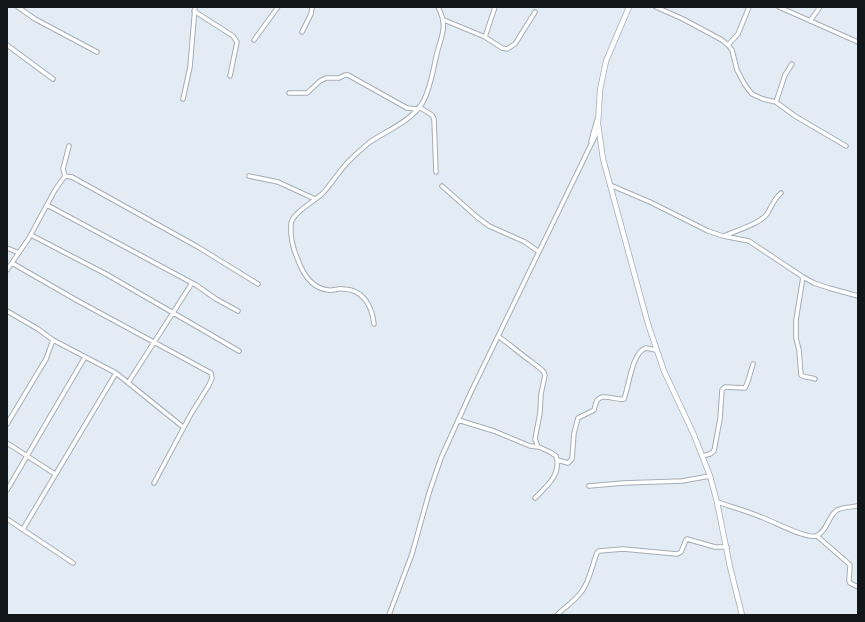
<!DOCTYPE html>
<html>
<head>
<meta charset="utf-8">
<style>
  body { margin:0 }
  #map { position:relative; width:865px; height:622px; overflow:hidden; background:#e3ebf4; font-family:"PT Sans",sans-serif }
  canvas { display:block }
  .frame { position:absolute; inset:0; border:8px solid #131618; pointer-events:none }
</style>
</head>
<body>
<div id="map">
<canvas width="865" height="622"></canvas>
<div class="frame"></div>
</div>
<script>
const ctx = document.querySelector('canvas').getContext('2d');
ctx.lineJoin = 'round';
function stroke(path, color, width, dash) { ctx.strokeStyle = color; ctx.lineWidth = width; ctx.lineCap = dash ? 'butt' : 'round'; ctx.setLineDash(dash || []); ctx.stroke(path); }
const minor = new Path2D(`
  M18,7L35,19L97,52
  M656,7L683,19L722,40L728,45L732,50L737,70L745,85L752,94L763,99L776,102L785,75L792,64
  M779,7L858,42
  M194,11L233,36L237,42L230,76
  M444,20L485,37L502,48L507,49L515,44L535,12
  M810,21L820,7
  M302,32L311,14L312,7
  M485,37L495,7
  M254,40L278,7
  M7,45L53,79
  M728,45L738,34L749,7
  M289,93H307L320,81L326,78H339L345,75H348L407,108L417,109
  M183,99L190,67L195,7
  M776,102L795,116L846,146
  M419,107L432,115L434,119L436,172
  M591,141L597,120
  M65,176L72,177L198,247L258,284
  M249,176L278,182L315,199
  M610,185L650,202L708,231L723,236L749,241L803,277L814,283L829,288L858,296
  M442,186L477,217L489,226L525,242L539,252
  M47,205L196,285L216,299L238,311
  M31,235L106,274L239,351
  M724,236C735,231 760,224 767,214C772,206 773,200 781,193
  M7,248L19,253
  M12,263L78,301L211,373L212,378L209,385L191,414L154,483
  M7,270L29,238L55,190L65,176L63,169L69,146
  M803,277L796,320V338L799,350L801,375C805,378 811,377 815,379
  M7,311L38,329L53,340L116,373L183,427
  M374,324C372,306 363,289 343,289C338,288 333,291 328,290C311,288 303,274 298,260C293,249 290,236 291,224C292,213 315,201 323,193C333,182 340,169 352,158C357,153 364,147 370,142C386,131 412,121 423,102C431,87 433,70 437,53C442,34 448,26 438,7
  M499,337C511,345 520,354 532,362C537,367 543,368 545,375L541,394L540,413L535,439L538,447
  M128,383L192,283
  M458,420L494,431L530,446L539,447L550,452L556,456C562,474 547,486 535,498
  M7,424L46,359L53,340
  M7,443L55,474
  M702,456L710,454L714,451L720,419L722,390L725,387L745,388L748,381L753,364
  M557,460L568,463L572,459L574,433L578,418L594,410C595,408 595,405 596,403C600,391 616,401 624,399C629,386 632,352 646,348L656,350
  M589,486L623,483L682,481L710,476
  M7,490L85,357
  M717,502C732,507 747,511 761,517C773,521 805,539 816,536C827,532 828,516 837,510C843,507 851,507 858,506
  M7,519L73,563
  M23,529L116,373
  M817,536L848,563L850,565L849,581L850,583L858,587
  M389,615L412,554L429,493L441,458L471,392L598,130
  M557,615C565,607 575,601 582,591C590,580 592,565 597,553L599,551L623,549L677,554L681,552L686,540L687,539L715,547H727`);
const tertiary = new Path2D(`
  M629,7L606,61L600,90L598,124L603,159L648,324L664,371L694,435L710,476L717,502L730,567L742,615`);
stroke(minor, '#a6adb5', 5.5);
stroke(tertiary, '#a6adb5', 6);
stroke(minor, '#fff', 3.5);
stroke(tertiary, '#fff', 4.5);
</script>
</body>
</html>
